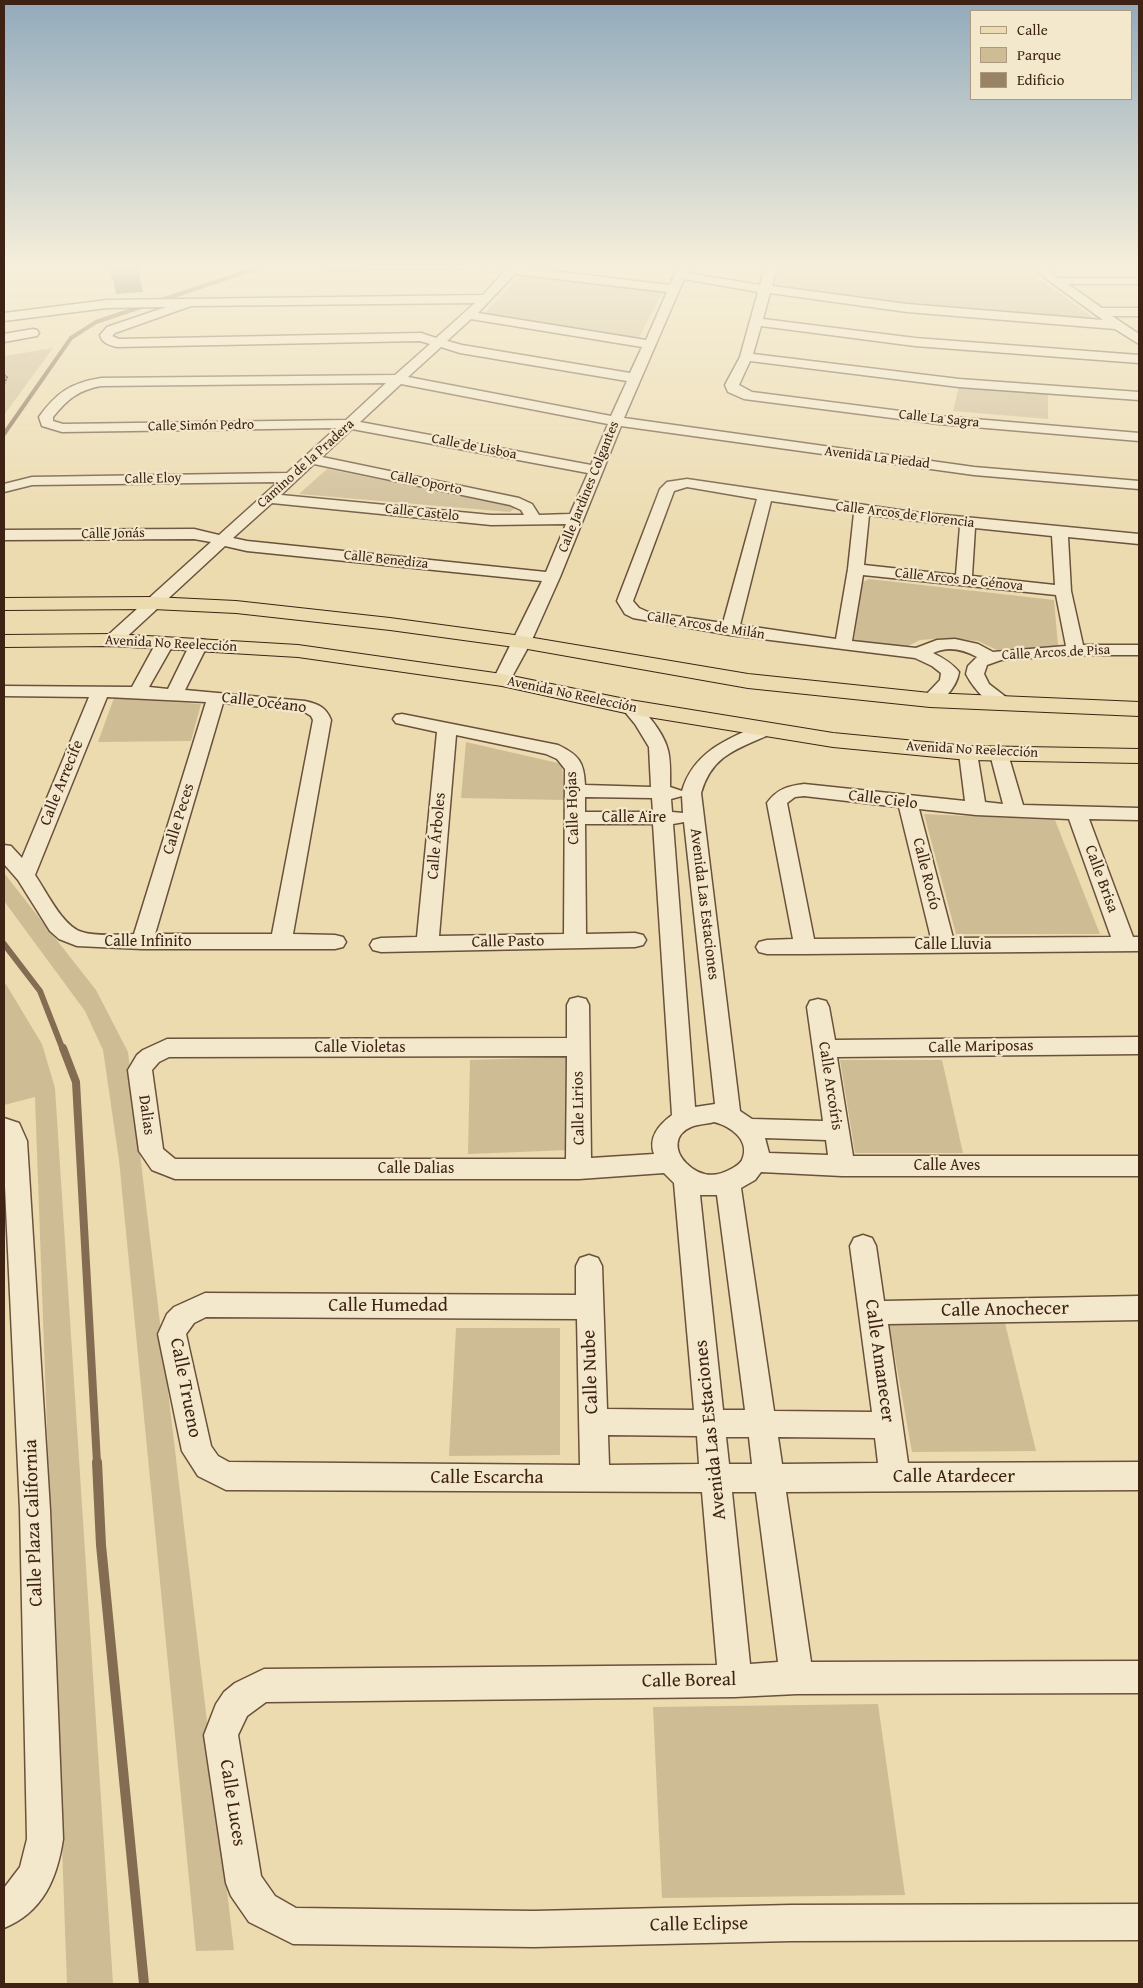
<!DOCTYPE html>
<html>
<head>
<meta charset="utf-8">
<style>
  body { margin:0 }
  #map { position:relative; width:1143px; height:1988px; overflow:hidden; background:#ecdbaf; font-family:"Gentium Book Plus",serif }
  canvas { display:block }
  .frame { position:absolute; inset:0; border:5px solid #3e2315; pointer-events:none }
  .legend { position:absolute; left:970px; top:10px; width:162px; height:90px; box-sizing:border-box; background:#f3e8cb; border:1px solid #ab9982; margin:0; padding:6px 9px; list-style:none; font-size:15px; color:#3e2315 }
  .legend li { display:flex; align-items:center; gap:10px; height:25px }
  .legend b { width:25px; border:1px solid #ab9982 }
</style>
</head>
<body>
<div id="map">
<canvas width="1143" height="1988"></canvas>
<div class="frame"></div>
<ul class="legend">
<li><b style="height:6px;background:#ecdbaf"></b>Calle</li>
<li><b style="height:14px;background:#cebc95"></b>Parque</li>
<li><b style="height:14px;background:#988365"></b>Edificio</li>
</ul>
</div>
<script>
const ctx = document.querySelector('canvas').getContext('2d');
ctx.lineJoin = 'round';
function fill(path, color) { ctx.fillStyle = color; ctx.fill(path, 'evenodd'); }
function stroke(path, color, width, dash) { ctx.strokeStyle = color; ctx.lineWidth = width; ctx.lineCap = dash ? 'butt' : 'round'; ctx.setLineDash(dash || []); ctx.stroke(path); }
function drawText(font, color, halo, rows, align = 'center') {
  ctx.font = font + ' "Gentium Book Plus",serif'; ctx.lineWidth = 4.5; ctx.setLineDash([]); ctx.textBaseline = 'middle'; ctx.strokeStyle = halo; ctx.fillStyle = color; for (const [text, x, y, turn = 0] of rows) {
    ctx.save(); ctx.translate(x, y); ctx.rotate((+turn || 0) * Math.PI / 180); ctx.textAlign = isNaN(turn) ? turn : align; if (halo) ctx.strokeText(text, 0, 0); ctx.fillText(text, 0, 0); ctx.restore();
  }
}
fill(new Path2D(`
  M783,264H1019L1095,319L925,307L774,288Z
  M522,274L664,290L638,339L484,314Z
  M53,348L4,415V356Z
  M959,386L1048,394V419L953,411Z
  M327,469L517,507L510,512L299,494Z
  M869,579L1054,600L1058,646L1015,649L1001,652L978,641L944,638L920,640L904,648L854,641L861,583Z
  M114,698L201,704L191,741L98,742Z
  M466,742L562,764L564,800L461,798Z
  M924,814L1055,820L1100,934H956Z
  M4,873L96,990L128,1052L234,1950L196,1951L119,1160L103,1050L85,1011L4,901Z
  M4,981L42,1044L55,1088L113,1984H67L35,1097L4,1105Z
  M566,1057L570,1150L468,1154L470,1060Z
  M840,1060H942L963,1153H855Z
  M1005,1323L1036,1451L912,1452L889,1324Z
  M456,1328H560V1455L449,1456Z
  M878,1704L905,1895L662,1898L653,1707Z`), '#cebc95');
stroke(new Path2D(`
  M4,434L71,338L96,322L269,264`), '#836c52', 4);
stroke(new Path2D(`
  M4,944L40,991L63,1050`), '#836c52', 6);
stroke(new Path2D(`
  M63,1048L76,1082L97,1463`), '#836c52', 8);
stroke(new Path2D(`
  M97,1462L101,1545L144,1984`), '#836c52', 10);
const minor = new Path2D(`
  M4,264H12L8,269L4,270Z
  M312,264H522L520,267L670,285L679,264H691L687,273L760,285L766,264H778L772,286L907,304L1103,320L1026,264H1039L1058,278H1139V284H1068L1102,308H1139V316H1112L1139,334V344L1115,329L907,312L770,293L763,319L915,338L1139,355V363L915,346L761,326L753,354L959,379L1139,392V400L959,387L750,361L739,385L752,392L939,416L1139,433V441L939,424L744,399L728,392L725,385L740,357L758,292L684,279L624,418L974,467L1139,481V489L974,475L621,426L560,577L531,642L508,684L502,685L496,684L493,680L542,581L247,551L225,546L119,644L113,645L107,644L104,640L107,636L211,542L194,539L4,540V530L194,529L219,535L278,482L32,485L4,492V484L32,477L287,473L336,428L62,432L42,426L39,417C57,392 71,383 101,378L395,375L430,344L420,341L117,347C109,345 102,343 100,335L107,327L166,307L107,308L4,321V313L107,300L483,295L508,267L326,270ZM515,274L667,292L646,340L478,313ZM475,303L436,338L421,333L119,339L112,336L115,333L191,306ZM471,319L642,347L630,373L462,345L447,341ZM441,347L460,353L627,381L611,416L408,377ZM386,383L346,420L63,424L53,421V417C67,400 78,390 101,386ZM401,384L608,424L591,465L360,422ZM352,429L588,473L570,514L539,515L532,504L519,498L322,457ZM314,464L510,505L521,510L524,515H491L281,495ZM272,503L491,525L566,524L546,572L247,541L233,538Z
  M33,329L37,330L39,333L37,336L4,342V334Z
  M687,479L913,512L1139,534V544L1068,537L1071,591L1083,645H1139V655H1075L1001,660L987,665L984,674L989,684L1015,704L1012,708C993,713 974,689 966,674L968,666L977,657C962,649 948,646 933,653C943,658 952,663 959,672C957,687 940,708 924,704L921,700L940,680L941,673L932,666L915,658L730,635L633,618L625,614L617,601L660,489L667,482ZM687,487L757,499L723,623L648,612L639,608L633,601L674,491ZM771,501L854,513L848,569L836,639L740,625ZM869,515L960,526L956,575L864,565ZM975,528L1052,536L1055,585L972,576ZM863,575L1056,595L1066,646L993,652L978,644L955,639L937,640L916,648L852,641Z
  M165,638L171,639L174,643L149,687L168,689L190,644L193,640L199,639L205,640L208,644L185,690L305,701C318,704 326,707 331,720L293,934L335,935L343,937L346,942L343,947L335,949H142L77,946L59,939L50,931L18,880L4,864V845L11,846L22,858L89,697L4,696V686L132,687L156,643L159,639ZM107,697L206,702L134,934C118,934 98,937 82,932C63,927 46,891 35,875ZM223,703L303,711L311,716L313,720L272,934H155Z
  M630,702C643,705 663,733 667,747C671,758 670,775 670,787L682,791C693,753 725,740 757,726L764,724L771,726L773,730L771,734C737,749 712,755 701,793L740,1111L752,1119L823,1121L807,1007L810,1001L818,999L826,1001L829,1007L835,1040L1139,1037V1054L837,1057L853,1156H1139V1176H842L761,1172L755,1180L741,1188L774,1411L872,1412L850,1246L854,1238L863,1235L872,1238L876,1246L884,1301L1139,1296V1320L888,1324L908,1463L1139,1462V1490L786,1492L811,1662L1139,1661V1693L797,1694L735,1697L266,1702L247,1716L238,1735L261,1876L275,1896L296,1908L534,1911L791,1905L1139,1904V1940L791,1941L534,1947L293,1944L249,1922L231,1896L226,1883L204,1735L216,1704L224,1692L235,1683L264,1669L717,1665L702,1492L226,1490L198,1476L182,1451L158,1334L167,1314L174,1307L205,1293L576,1295V1266L580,1258L589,1255L598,1258L602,1266L607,1409L694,1410L674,1183L664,1173L579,1179H175L152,1170L139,1151L128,1070L137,1055L143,1050L167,1039L567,1038V1005L570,999L578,997L586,999L589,1005L591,1158L654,1154C648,1137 659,1125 672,1115L653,824H585L586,934L635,933L643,935L646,940L643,945L635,947L381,952L373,950L370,945L373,940L381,938L417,937L437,732L396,723L393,719L396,715L402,714L558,745C579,755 584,762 585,785L651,787L649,747L635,724L621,707L624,703ZM456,735L546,754L557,759L565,769L564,934L439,936ZM682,796L683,813L672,812L671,799ZM585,797L652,798L653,812H585ZM684,822L715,1104L695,1107L673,824ZM567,1056L566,1159H175L163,1149L152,1070L159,1062L169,1057ZM714,1122C730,1126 751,1140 742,1160C740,1164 735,1167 731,1169C715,1178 700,1177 686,1163C674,1151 674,1134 691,1127C698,1124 707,1124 714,1122ZM765,1138L826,1140L828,1155L769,1153ZM700,1195H717L745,1410H723ZM206,1317L577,1319L580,1465L229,1462L218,1456L211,1446L186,1334L194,1323ZM608,1435L697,1436L699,1464L609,1465ZM726,1437H749L752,1464H729ZM778,1437L875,1438L878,1463L782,1464ZM732,1492H756L778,1662L750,1664Z
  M968,747L975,749L977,753L985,802L1003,804L990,754L992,750L999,748L1006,750L1008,754L1023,805L1139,808V820L1089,819L1133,937H1139V951L805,954H767L759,952L756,947L759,942L767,940L793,939L767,803C777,789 788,786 804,784L965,801L959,753L961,749ZM804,796L899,807L931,938L814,939L787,803L795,797ZM919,809L976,815L1069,819L1111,937L953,938Z
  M4,1118L19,1123L27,1141L50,1510L63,1839C57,1879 43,1912 4,1928V1888L20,1867L27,1839L20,1510L4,1165Z`);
const major = new Path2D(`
  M153,597L236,601L390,618L522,636L748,674L930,693L1139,702V716L930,707L748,688L522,648L390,630L236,613L153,609L4,610V598Z
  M113,634L298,645L502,674L630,700L833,733L968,746L1139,749V763L968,760L833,747L630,714L502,686L298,657L113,646L4,647V635Z`);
stroke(minor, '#6a513c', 3);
stroke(major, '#3e2315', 2);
stroke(new Path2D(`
  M4,375L7,377L4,384`), '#3e2315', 2, [2, 1]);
fill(minor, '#f3e8cb');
fill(major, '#ecdbaf');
fill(new Path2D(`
  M140,277L143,292L116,294L113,279Z`), '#6a5c47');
const building = new Path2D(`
  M110,264H135L140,277L113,279Z`);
fill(building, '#988365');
stroke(building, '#6a5c47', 1);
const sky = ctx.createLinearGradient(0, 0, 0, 543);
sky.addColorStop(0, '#92aabc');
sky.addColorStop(0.49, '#f6efdb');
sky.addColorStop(1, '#f6efdb00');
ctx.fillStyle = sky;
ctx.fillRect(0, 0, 1143, 543);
drawText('14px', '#3e2315', '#f3e8cb', [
  ["Calle La Sagra",939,419,6],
  ["Calle Simón Pedro",201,426,-1],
  ["Calle de Lisboa",474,447,11],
  ["Avenida La Piedad",877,458,7],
  ["Camino de la Pradera",306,464,-42],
  ["Calle Eloy",153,479,-1],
  ["Calle Oporto",426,483,12],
  ["Calle Jardines Colgantes",589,487,-68],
  ["Calle Castelo",422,513,6],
  ["Calle Arcos de Florencia",905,515,7],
  ["Calle Jonás",113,534,-1],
  ["Calle Benediza",386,560,6],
  ["Calle Arcos De Génova",959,580,6],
  ["Calle Arcos de Milán",706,626,9],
  ["Avenida No Reelección",171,644,3],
  ["Calle Arcos de Pisa",1056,653,-3],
  ["Avenida No Reelección",572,695,12],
  ["Avenida No Reelección",972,750,3]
]);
drawText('16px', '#3e2315', '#f3e8cb', [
  ["Calle Océano",264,703,7],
  ["Calle Arrecife",62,783,-68],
  ["Calle Cielo",883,800,7],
  ["Calle Hojas",573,808,-92],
  ["Calle Aire",634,818],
  ["Calle Peces",179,819,-73],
  ["Calle Árboles",437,836,-85],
  ["Calle Rocío",926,874,76],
  ["Calle Brisa",1101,879,70],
  ["Avenida Las Estaciones",704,904,83],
  ["Calle Infinito",148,942],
  ["Calle Pasto",508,942,-1],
  ["Calle Lluvia",953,945],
  ["Calle Mariposas",981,1047,-1],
  ["Calle Violetas",360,1048],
  ["Calle Arcoíris",830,1086,81],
  ["Calle Lirios",579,1108,-91],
  ["Dalias",146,1115,82],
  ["Calle Aves",947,1166],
  ["Calle Dalias",416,1169]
]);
drawText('19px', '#3e2315', '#f3e8cb', [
  ["Calle Humedad",388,1306],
  ["Calle Anochecer",1005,1310,-1],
  ["Calle Amanecer",879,1361,82],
  ["Calle Nube",591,1372,-92],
  ["Calle Trueno",185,1388,79],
  ["Avenida Las Estaciones",711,1430,-96],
  ["Calle Atardecer",954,1477],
  ["Calle Escarcha",487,1478],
  ["Calle Plaza California",34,1523,-92],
  ["Calle Boreal",689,1681,-1],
  ["Calle Luces",232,1803,81],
  ["Calle Eclipse",699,1925,-1]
]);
</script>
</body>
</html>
